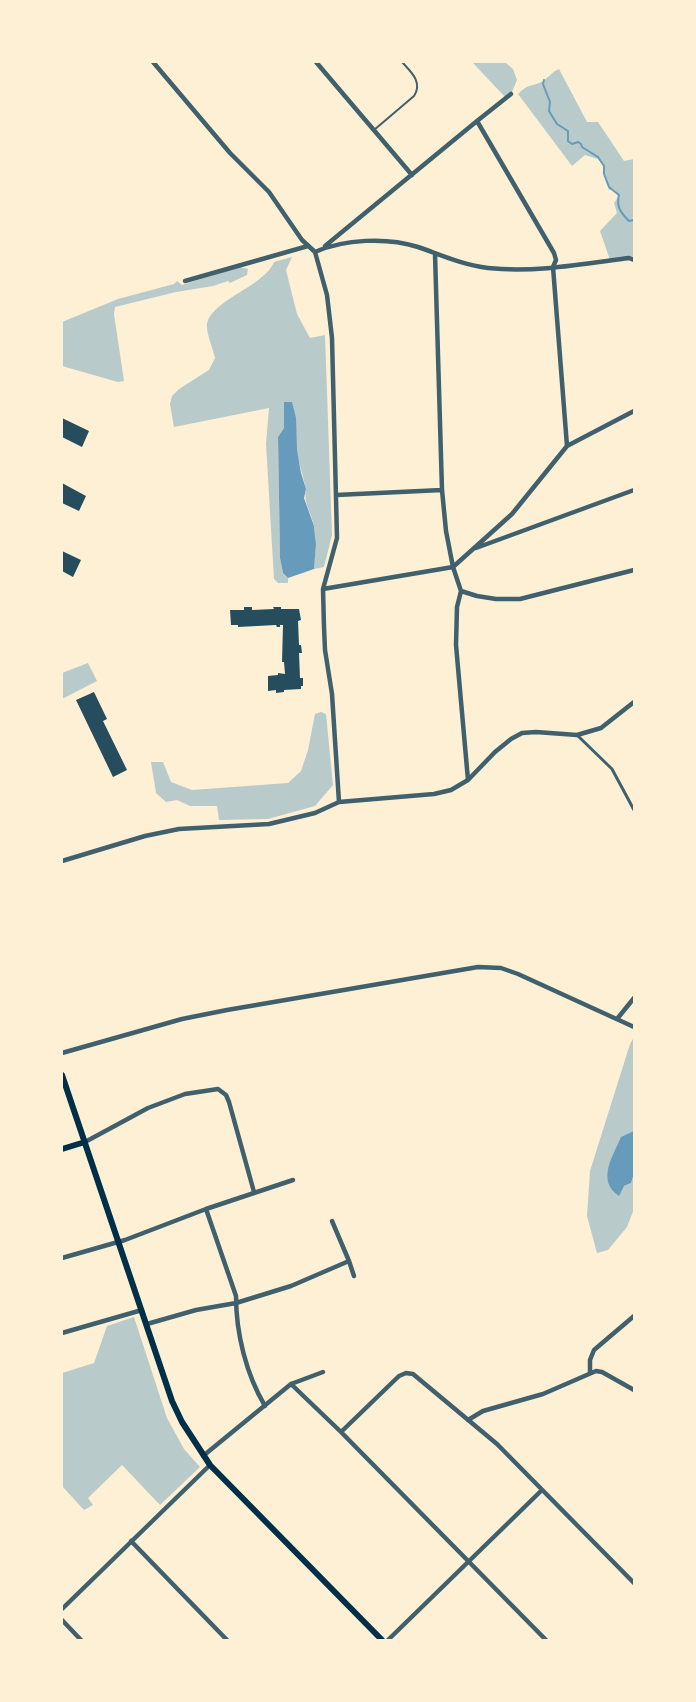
<!DOCTYPE html>
<html>
<head>
<meta charset="utf-8">
<style>
  body { margin:0 }
  #map { position:relative; width:696px; height:1702px; overflow:hidden; background:#fdf0d5; font-family:"DejaVu Sans",sans-serif }
  canvas { display:block }
  .frame { position:absolute; inset:0; border:63px solid #fdf0d5; pointer-events:none }
</style>
</head>
<body>
<div id="map">
<canvas width="696" height="1702"></canvas>
<div class="frame"></div>
</div>
<script>
const ctx = document.querySelector('canvas').getContext('2d');
ctx.lineJoin = 'round';
function fill(path, color) { ctx.fillStyle = color; ctx.fill(path, 'evenodd'); }
function stroke(path, color, width, dash) { ctx.strokeStyle = color; ctx.lineWidth = width; ctx.lineCap = dash ? 'butt' : 'round'; ctx.setLineDash(dash || []); ctx.stroke(path); }
fill(new Path2D(`
  M472,62H505L513,69L517,80L511,94L506,98Z
  M559,69L587,122H598L624,161L634,159V260L629,258L610,260L600,231L617,213L614,203L618,197L614,189L609,190L603,171L604,166L598,159L585,155L572,166L518,94C530,82 531,88 543,81C549,77 552,72 559,69Z
  M292,257L286,270L297,314L310,338L325,335L332,535L324,567L314,569C315,555 317,540 314,526C311,512 303,503 306,489L284,403V428L278,437L280,558L283,573L288,578V583H278L274,579L266,444L269,408L174,427L170,404L172,396L179,389L209,370L215,358C213,348 207,336 207,326C208,301 264,287 274,262Z
  M239,267L248,269L247,275L230,283L228,281L213,286L176,292L115,307L114,314L124,381L118,382L62,366V322L118,299L174,284L177,281L182,285Z
  M88,663L97,681L62,699V673Z
  M321,712L326,714L333,785L315,806L268,819L219,820L217,806H190L177,800L166,802L156,793L151,762H163L171,782L192,790L288,783L301,771L308,750L315,714Z
  M634,1037V1131L630,1135L624,1186L631,1183L634,1174V1209L627,1227L608,1250L597,1253L587,1216L590,1171L630,1044Z
  M134,1317L167,1418L184,1449L200,1467L160,1505L122,1465L88,1498L93,1505L84,1510L62,1486V1373L94,1363L107,1326Z`), '#b9caca');
fill(new Path2D(`
  M284,402H292L296,418L297,450L301,473L306,489L304,498L314,526L316,544L314,569L288,578L283,573L280,558L278,437L284,428Z
  M634,1131V1174L631,1183L624,1186L619,1196C596,1181 613,1156 621,1137Z`), '#669bbc');
stroke(new Path2D(`
  M544,80L543,84L550,102L549,111L557,124L568,131V141L572,144L578,142L581,144L582,147L598,157L604,166V174L609,187L619,195C616,207 621,213 629,221L634,220`), '#669bbc', 2);
fill(new Path2D(`
  M62,418L89,431L82,447L62,437Z
  M62,483L86,496L79,511L62,503Z
  M62,551L81,560L73,577L62,571Z
  M244,607H252V610L274,609L273,607H281V609H299L301,620L298,621L299,645H301L302,653H299L300,678H303V686H301V689L284,690V692L276,693V690L268,691V676L278,675V673L285,674L284,662H282L283,625H280V627H277L276,625L238,627V625H231L230,610H244Z
  M94,692L107,719L103,721L127,770L113,777L76,700Z`), '#264d5e');
stroke(new Path2D(`
  M374,130L414,96C423,82 411,72 402,62`), '#3f606c', 2);
stroke(new Path2D(`
  M578,736L612,769L634,810`), '#3f606c', 3);
stroke(new Path2D(`
  M153,62L230,153L269,192L302,240L315,252L327,295L332,338L337,538L323,589L324,627L325,650L332,694L339,802
  M316,62L412,175
  M511,94L477,121L554,253L556,260L553,267L567,446
  M325,246L477,121
  M315,252C344,239 387,237 418,247C441,255 463,265 488,268C534,273 583,264 629,258L634,260
  M435,254L442,490L446,531L453,567L461,591L457,607L456,645L468,780
  M185,281L308,246
  M336,495L442,490
  M476,548L634,490
  M323,589L453,567L512,514L567,446L634,411
  M461,591L477,596L496,599H520L634,570
  M62,861L145,836L179,829L269,824L315,813L339,802L434,794L451,790L468,780L495,752L511,739L522,733L536,732L577,735L601,728L634,702
  M617,1019L634,998
  M62,1053L182,1019L227,1010L478,967L501,968L518,974L634,1027
  M85,1142L148,1108L185,1094L218,1089L226,1095L229,1102L254,1192
  M206,1209L236,1296C236,1333 246,1374 265,1406
  M62,1258L125,1240L206,1209L293,1180
  M349,1261L354,1276
  M147,1324L196,1310L236,1303L291,1286L349,1261L332,1221
  M62,1333L142,1310
  M590,1372V1360L594,1350L634,1316
  M291,1384L341,1432L546,1640
  M468,1420L483,1411L543,1394L596,1371L602,1372L634,1390
  M341,1432L399,1376L406,1373L413,1374L497,1444L634,1583
  M203,1456L291,1384L323,1372
  M131,1541L227,1640
  M62,1609L210,1465
  M62,1620L81,1640
  M388,1640L542,1490`), '#3f606c', 4.5);
stroke(new Path2D(`
  M62,1075L172,1401L182,1422L210,1465L382,1640
  M62,1149L85,1142`), '#003049', 6);
</script>
</body>
</html>
